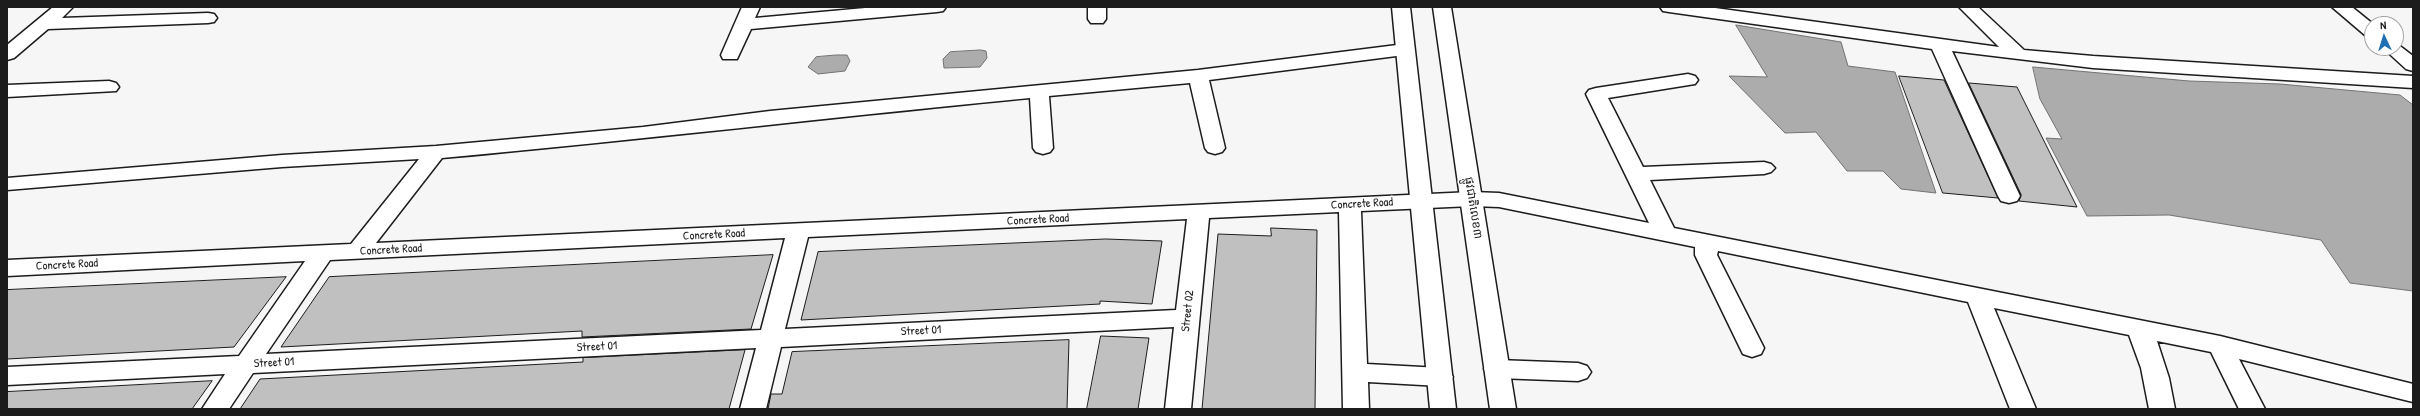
<!DOCTYPE html>
<html>
<head>
<meta charset="utf-8">
<style>
  body { margin:0 }
  #map { position:relative; width:2420px; height:416px; overflow:hidden; background:#f6f6f6; font-family:"Patrick Hand",sans-serif }
  canvas { display:block }
  .frame { position:absolute; inset:0; border:8px solid #1c1c1c; pointer-events:none }
  .north { position:absolute; left:2364px; top:16px; width:40px; height:40px; box-sizing:border-box; background:#fff; border:1px solid #a4a4a4; border-radius:50%; rotate:356deg; font-size:11px; font-weight:700; line-height:16px; text-align:center; color:#1c1c1c }
  .north::after { content:''; display:block; margin:auto; width:14px; height:18px; background:#1f6fb2; clip-path:polygon(50% 0,100% 100%,50% 72%,0 100%) }
</style>
</head>
<body>
<div id="map">
<canvas width="2420" height="416"></canvas>
<div class="frame"></div>
<div class="north">N</div>
</div>
<script>
const ctx = document.querySelector('canvas').getContext('2d');
ctx.lineJoin = 'round';
function fill(path, color) { ctx.fillStyle = color; ctx.fill(path, 'evenodd'); }
function stroke(path, color, width, dash) { ctx.strokeStyle = color; ctx.lineWidth = width; ctx.lineCap = dash ? 'butt' : 'round'; ctx.setLineDash(dash || []); ctx.stroke(path); }
function drawText(font, color, halo, rows, align = 'center') {
  ctx.font = font + ' "Patrick Hand","Noto Sans Khmer",sans-serif'; ctx.lineWidth = 3; ctx.setLineDash([]); ctx.textBaseline = 'middle'; ctx.strokeStyle = halo; ctx.fillStyle = color; for (const [text, x, y, turn = 0] of rows) {
    ctx.save(); ctx.translate(x, y); ctx.rotate((+turn || 0) * Math.PI / 180); ctx.textAlign = isNaN(turn) ? turn : align; if (halo) ctx.strokeText(text, 0, 0); ctx.fillText(text, 0, 0); ctx.restore();
  }
}
const water = new Path2D(`
  M1736,25L1841,42L1848,66L1895,72L1936,193L1901,189L1883,171H1847L1816,132L1785,133L1729,76L1767,77Z
  M981,50L986,51L987,58L980,67L944,68L943,59L950,52Z
  M836,55H847L850,61L845,71L818,74L808,67L816,57Z
  M2033,67L2189,81L2280,84L2400,95L2413,105V291L2350,283L2321,240L2169,215L2087,216L2046,138L2062,139L2040,99Z`);
fill(water, '#acacac');
stroke(water, '#727272', 1);
const building = new Path2D(`
  M1899,76L1944,80L1998,198L1943,193Z
  M1969,83L2017,87L2077,207L2019,201L2021,195Z
  M1271,228L1317,230L1315,409H1202L1218,234L1271,236Z
  M1106,239L1162,241L1152,304L1100,301V304L801,320L818,252Z
  M773,255L751,329L582,337V331L281,347L329,277Z
  M286,277L234,347L7,359V290Z
  M1101,336L1149,338L1138,409H1087Z
  M1069,340L1067,409H768L771,394H782L792,352Z
  M745,350L729,409H240L260,379L583,362V358Z
  M212,381L192,409H7V392Z`);
fill(building, '#c0c0c0');
stroke(building, '#1c1c1c', 1);
const minor = new Path2D(`
  M53,7H73L62,18L208,13L214,14L217,18L214,22L208,23L48,29L14,58L7,60V45Z
  M742,7H760L755,18L876,7H946L943,11L937,12L751,29L737,59H723L721,55Z
  M1088,7H1106V19L1103,23H1091L1088,19Z
  M1660,7H1708L1999,47L1959,7H1978L2024,50L2093,56L2413,76V88L2093,68L1952,51L2020,196L2017,201L2009,203L2001,201L1998,196L1932,49L1669,12L1663,11Z
  M2332,7H2352L2373,24L2372,37L2366,36Z
  M2396,43L2413,56V71L2406,69L2383,48H2396Z
  M1405,44L1412,46L1414,50L1412,54L1209,80L1225,148L1222,152L1215,154L1208,152L1205,148L1190,83L1049,96L1053,148L1050,152L1043,154L1036,152L1033,148L1030,98C834,117 638,140 442,158L376,243L1472,192L1499,193L1649,223L1586,94L1589,90L1596,88L1688,74L1695,76L1698,80L1695,84L1608,98L1643,167L1764,162L1771,164L1775,168L1771,172L1764,174L1650,180L1674,228L2220,336L2413,384V402L2239,359L2265,409H2239L2211,352L2157,341L2169,378L2175,409H2149L2141,368L2129,335L1994,308L2036,409H2010L1968,302L1718,251L1717,255L1764,348L1761,354L1752,357L1743,354L1740,348L1695,255V247L1499,207L1472,206L1361,211L1367,364L1440,368L1449,371L1453,377L1449,383L1440,386L1368,382L1369,409H1343L1339,212L1209,218L1191,409H1165L1174,327L781,347L766,409H740L756,348L253,373L229,409H202L225,374L7,385V367L239,356L305,261L7,276V260L351,244L419,159L282,167L7,190V178L282,155L436,146L643,127L770,111L1198,70ZM1187,219L1176,310L785,329L808,237ZM785,238L761,330L266,354L330,260Z
  M109,81L116,83L119,87L116,91L7,97V85Z
  M1497,360L1578,363L1587,366L1591,372L1587,378L1578,381L1497,378L1488,375L1484,369L1488,363Z`);
const highway = new Path2D(`
  M1392,7H1410L1456,409H1430Z
  M1433,7H1451L1516,409H1490Z`);
stroke(minor, '#1c1c1c', 3);
stroke(highway, '#1c1c1c', 3);
fill(minor, '#fff');
fill(highway, '#fff');
drawText('12px', '#1c1c1c', '#fff', [
  ["Concrete Road",1362,204,-3],
  ["ផ្លូវជាតិលេខ៣",1473,208,81],
  ["Concrete Road",1038,220,-3],
  ["Concrete Road",714,235,-3],
  ["Concrete Road",391,250,-3],
  ["Concrete Road",67,265,-3],
  ["Street 02",1188,311,-84],
  ["Street 01",921,331,-3],
  ["Street 01",597,347,-3],
  ["Street 01",274,363,-3]
]);
</script>
</body>
</html>
